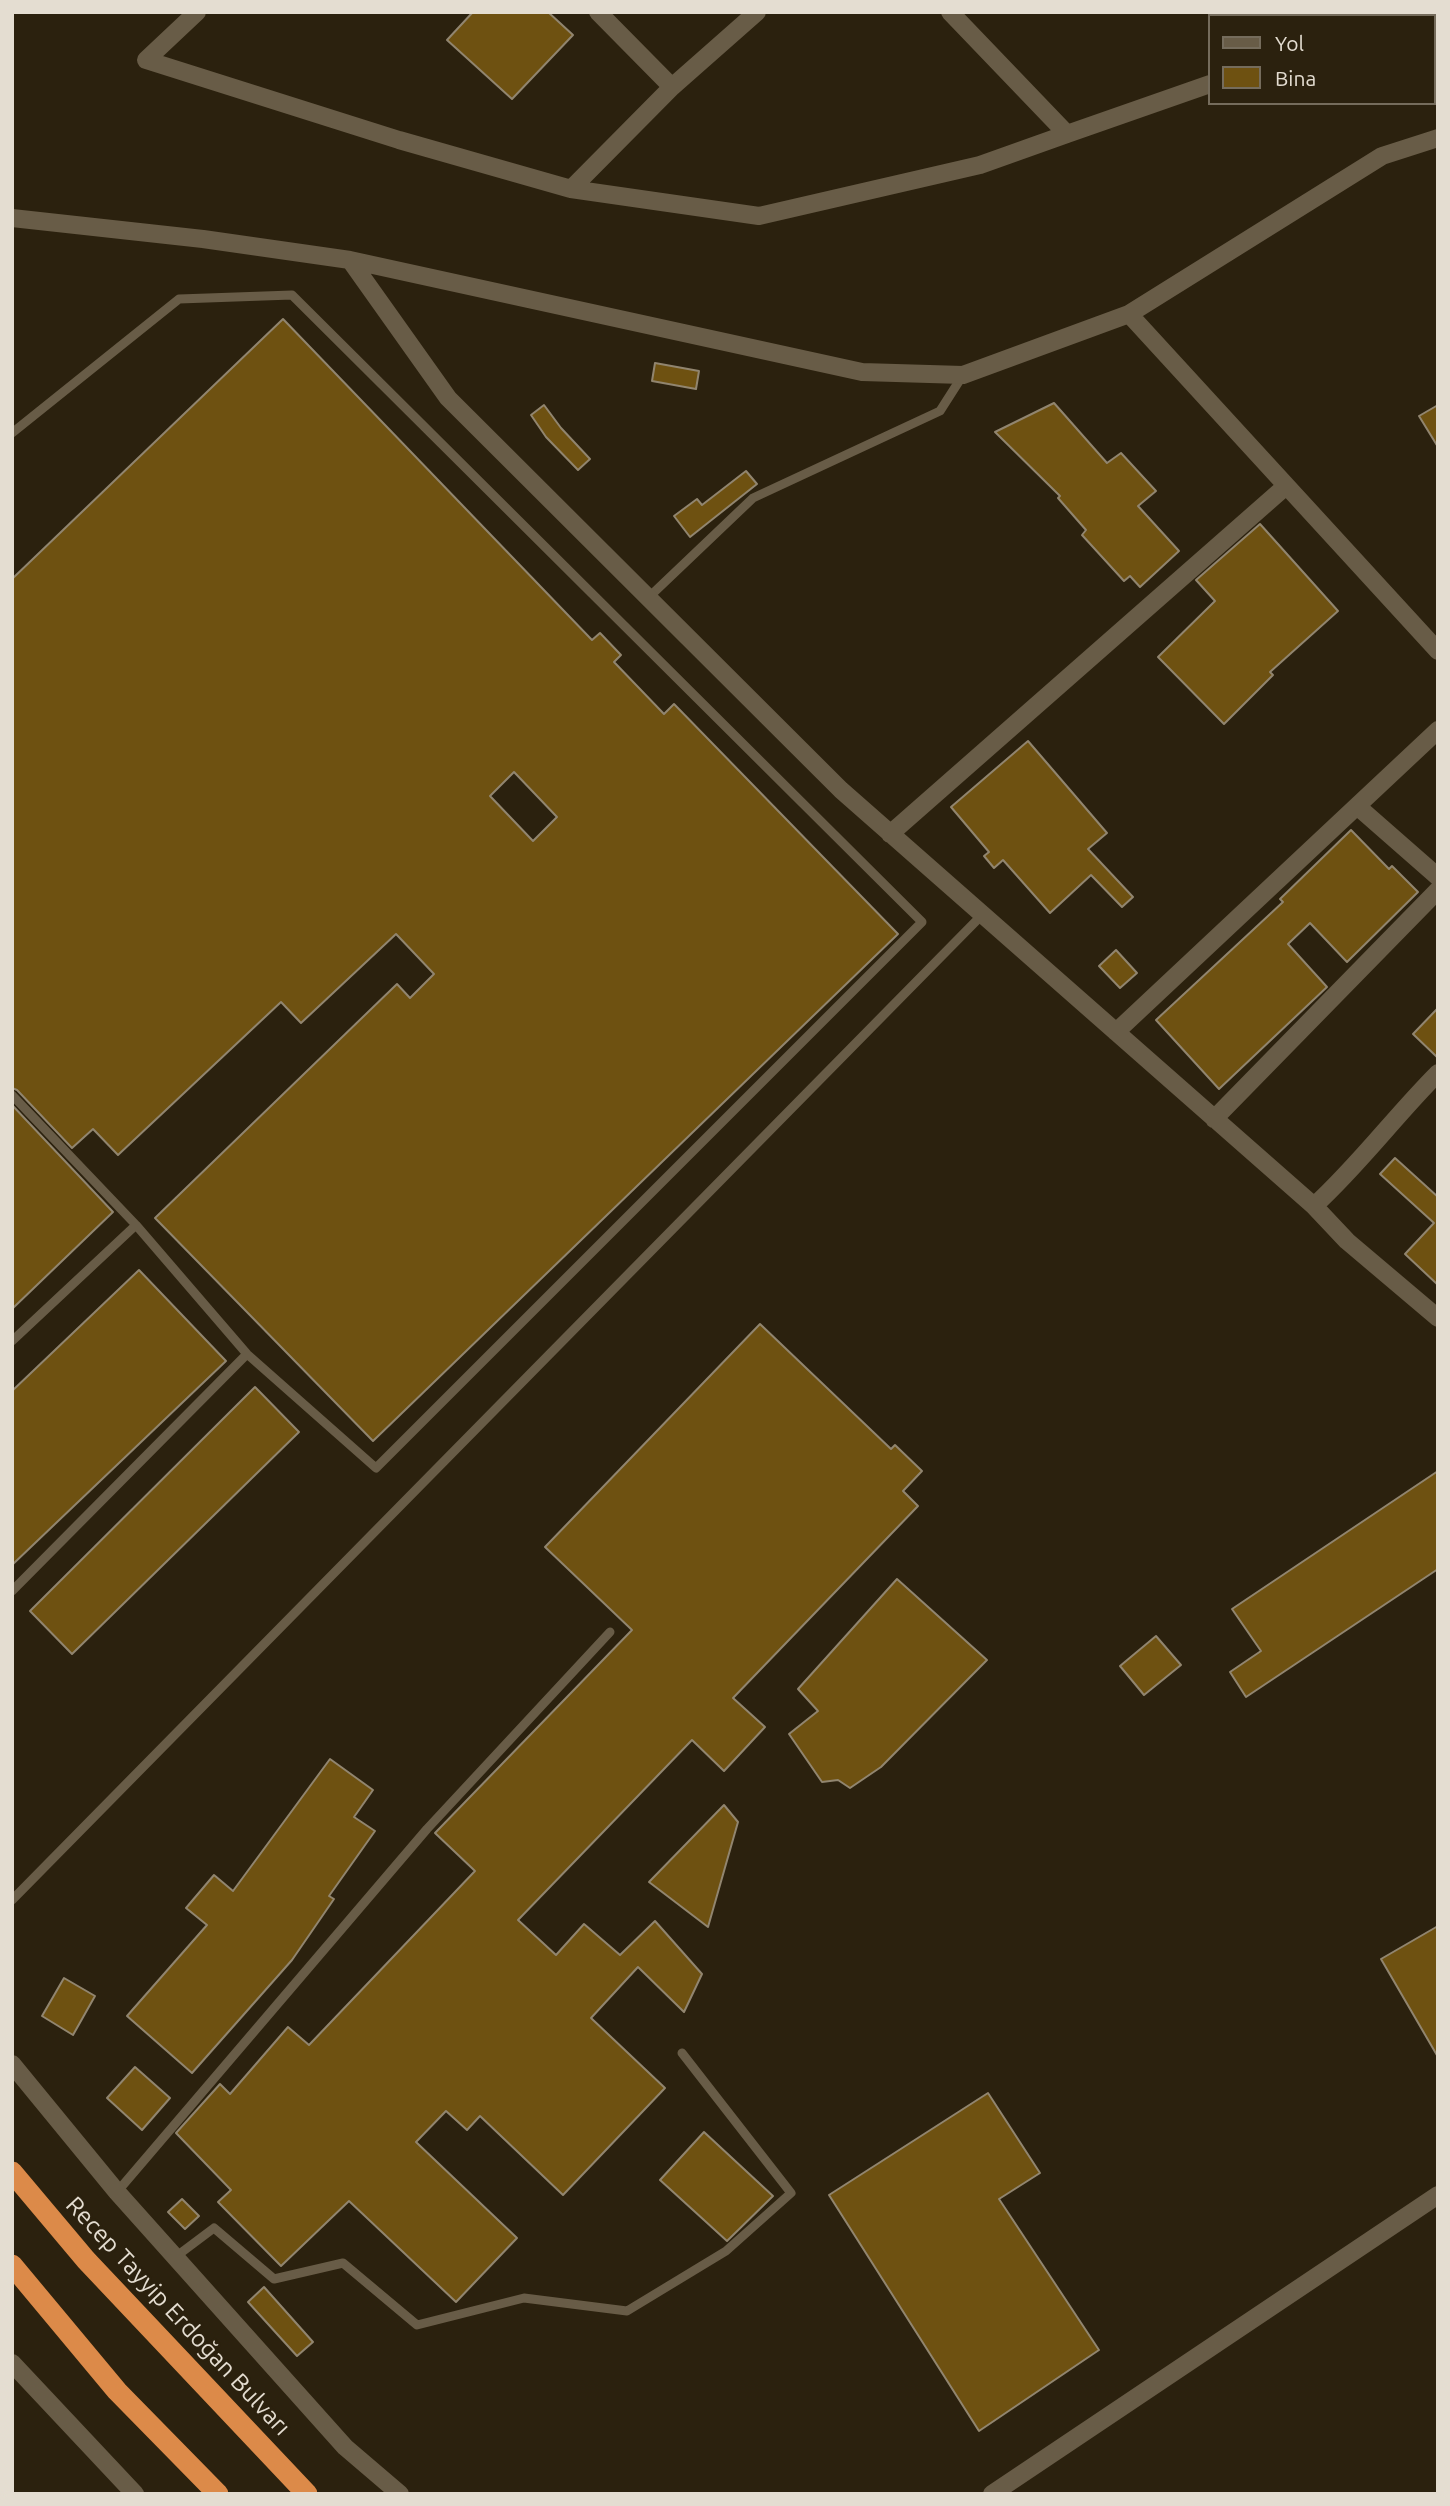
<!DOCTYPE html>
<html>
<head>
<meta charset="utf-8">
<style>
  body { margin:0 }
  #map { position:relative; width:1450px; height:2506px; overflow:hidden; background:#2b210e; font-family:Ubuntu,sans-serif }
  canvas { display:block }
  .frame { position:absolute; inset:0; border:14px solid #e4ddd1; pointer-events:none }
  .legend { position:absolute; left:1208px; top:14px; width:228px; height:91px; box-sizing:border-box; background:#2b210e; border:2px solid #756c5c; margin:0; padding:9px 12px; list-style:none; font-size:21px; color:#e4ddd1 }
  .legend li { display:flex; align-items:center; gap:14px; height:35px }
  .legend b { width:35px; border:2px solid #756c5c }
</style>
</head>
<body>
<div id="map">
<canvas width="1450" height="2506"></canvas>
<div class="frame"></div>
<ul class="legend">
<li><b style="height:9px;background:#685c47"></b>Yol</li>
<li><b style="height:19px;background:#6e5111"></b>Bina</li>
</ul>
</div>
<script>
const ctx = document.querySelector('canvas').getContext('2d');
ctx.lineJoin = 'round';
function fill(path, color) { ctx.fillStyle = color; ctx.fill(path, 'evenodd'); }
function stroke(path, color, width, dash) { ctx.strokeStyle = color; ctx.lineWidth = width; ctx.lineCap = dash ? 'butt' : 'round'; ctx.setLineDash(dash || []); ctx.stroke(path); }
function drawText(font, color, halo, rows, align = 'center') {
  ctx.font = font + ' Ubuntu,sans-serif'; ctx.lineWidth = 5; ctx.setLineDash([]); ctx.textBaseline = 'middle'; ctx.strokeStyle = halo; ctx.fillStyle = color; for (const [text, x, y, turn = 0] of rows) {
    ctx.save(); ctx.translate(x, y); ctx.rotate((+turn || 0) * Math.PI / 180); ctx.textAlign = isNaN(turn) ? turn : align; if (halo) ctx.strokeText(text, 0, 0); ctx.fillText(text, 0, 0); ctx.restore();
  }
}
const building = new Path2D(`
  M473,12H548L573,35L512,99L447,40Z
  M283,319L592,640L600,633L621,655L614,662L664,714L674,704L898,934L373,1441L155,1218L397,984L410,998L434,974L396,934L301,1023L281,1002L118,1155L93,1129L72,1148L17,1090L12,1088V579ZM514,772L557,817L533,841L490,796Z
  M655,363L699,371L696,389L652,381Z
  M1054,403L1107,463L1121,453L1156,491L1138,506L1179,551L1140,587L1130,576L1124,581L1082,535L1086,530L1058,498L1060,496L995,432Z
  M544,405L561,428L590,459L578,470L546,437L531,415Z
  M1438,405V447L1419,416Z
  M746,471L757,484L690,537L674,516L697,499L702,505Z
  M1260,524L1338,611L1270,672L1273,675L1224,724L1158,657L1215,601L1196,580Z
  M1028,741L1107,833L1088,849L1133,897L1122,907L1091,875L1050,913L1003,860L994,868L984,856L989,852L951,807Z
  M1351,830L1389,869L1392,866L1418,892L1347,962L1310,923L1288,944L1327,987L1219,1089L1156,1020L1283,902L1280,899Z
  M1116,950L1137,973L1120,988L1099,966Z
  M1438,1008V1058L1413,1034Z
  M12,1105L113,1212L12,1309Z
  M1395,1158L1438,1197V1285L1405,1254L1434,1223L1380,1174Z
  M139,1270L226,1361L12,1565V1391Z
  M760,1324L891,1449L895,1445L922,1471L903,1491L918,1506L733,1698L765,1727L724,1771L692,1740L518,1920L556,1955L584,1924L620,1955L655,1921L702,1974L684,2012L638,1967L591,2018L665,2088L563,2195L480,2116L467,2130L446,2111L416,2142L517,2238L456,2302L349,2201L281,2266L218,2202L231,2190L176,2133L220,2084L230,2094L288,2027L309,2045L475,1871L435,1833L632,1630L545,1547Z
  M255,1387L299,1432L72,1654L30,1611Z
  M1438,1471V1569L1246,1697L1230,1672L1261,1651L1232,1609Z
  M897,1579L987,1660L881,1767L850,1788L838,1780L822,1782L789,1734L818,1711L798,1689Z
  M1156,1636L1181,1665L1144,1695L1120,1666Z
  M330,1759L373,1790L354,1817L375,1831L329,1896L334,1899L292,1960L192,2073L127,2016L207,1925L186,1908L214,1875L233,1891Z
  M724,1805L738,1822L708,1927L649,1882Z
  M1438,1926V2057L1381,1959Z
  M64,1978L95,1996L73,2035L42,2016Z
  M135,2067L170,2098L142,2130L107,2098Z
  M988,2093L1040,2173L999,2199L1099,2350L979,2431L829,2195Z
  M704,2132L773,2196L727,2241L660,2180Z
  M182,2199L199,2216L185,2229L168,2212Z
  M264,2287L313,2342L297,2356L248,2302Z`);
fill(building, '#6e5111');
stroke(building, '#91856f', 2);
stroke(new Path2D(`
  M12,433L179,299L292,295L922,922L376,1468L247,1354L136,1225L12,1095
  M648,598L753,498L940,411L963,375
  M12,1341L136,1225
  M12,1591L247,1354
  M12,1900L982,915
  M117,2192L427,1829L610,1632
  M174,2258L214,2228L274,2279L343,2263L417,2325L524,2298L627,2311L726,2251L791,2193L682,2053`), '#685c47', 9);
stroke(new Path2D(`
  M197,12L146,60L399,140L571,189L759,216L980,165L1067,134
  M598,12L672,87
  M950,12L1067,134L1210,84
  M1404,16L1414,12
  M571,189L672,87L757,12
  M12,218L203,239L350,260L862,372L963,375L1129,314L1382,156L1438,138
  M350,260L448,398L841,790L1314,1206L1347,1241L1438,1318
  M1129,314L1438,651
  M1357,806L1438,877
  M890,834L1286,486
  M1116,1032L1438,730
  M1214,1119L1438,890
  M1314,1206C1359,1165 1395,1116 1438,1073
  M12,2064L117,2192L345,2447L400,2494
  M12,2363L135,2494
  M992,2494L1438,2195`), '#685c47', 18);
stroke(new Path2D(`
  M12,2172L86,2260L307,2494
  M12,2265L117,2391L218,2494`), '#dc8a49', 21);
drawText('24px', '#e4ddd1', '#2b210e', [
  ["Recep Tayyip Erdoğan Bulvarı",178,2316,47]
]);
</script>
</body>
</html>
